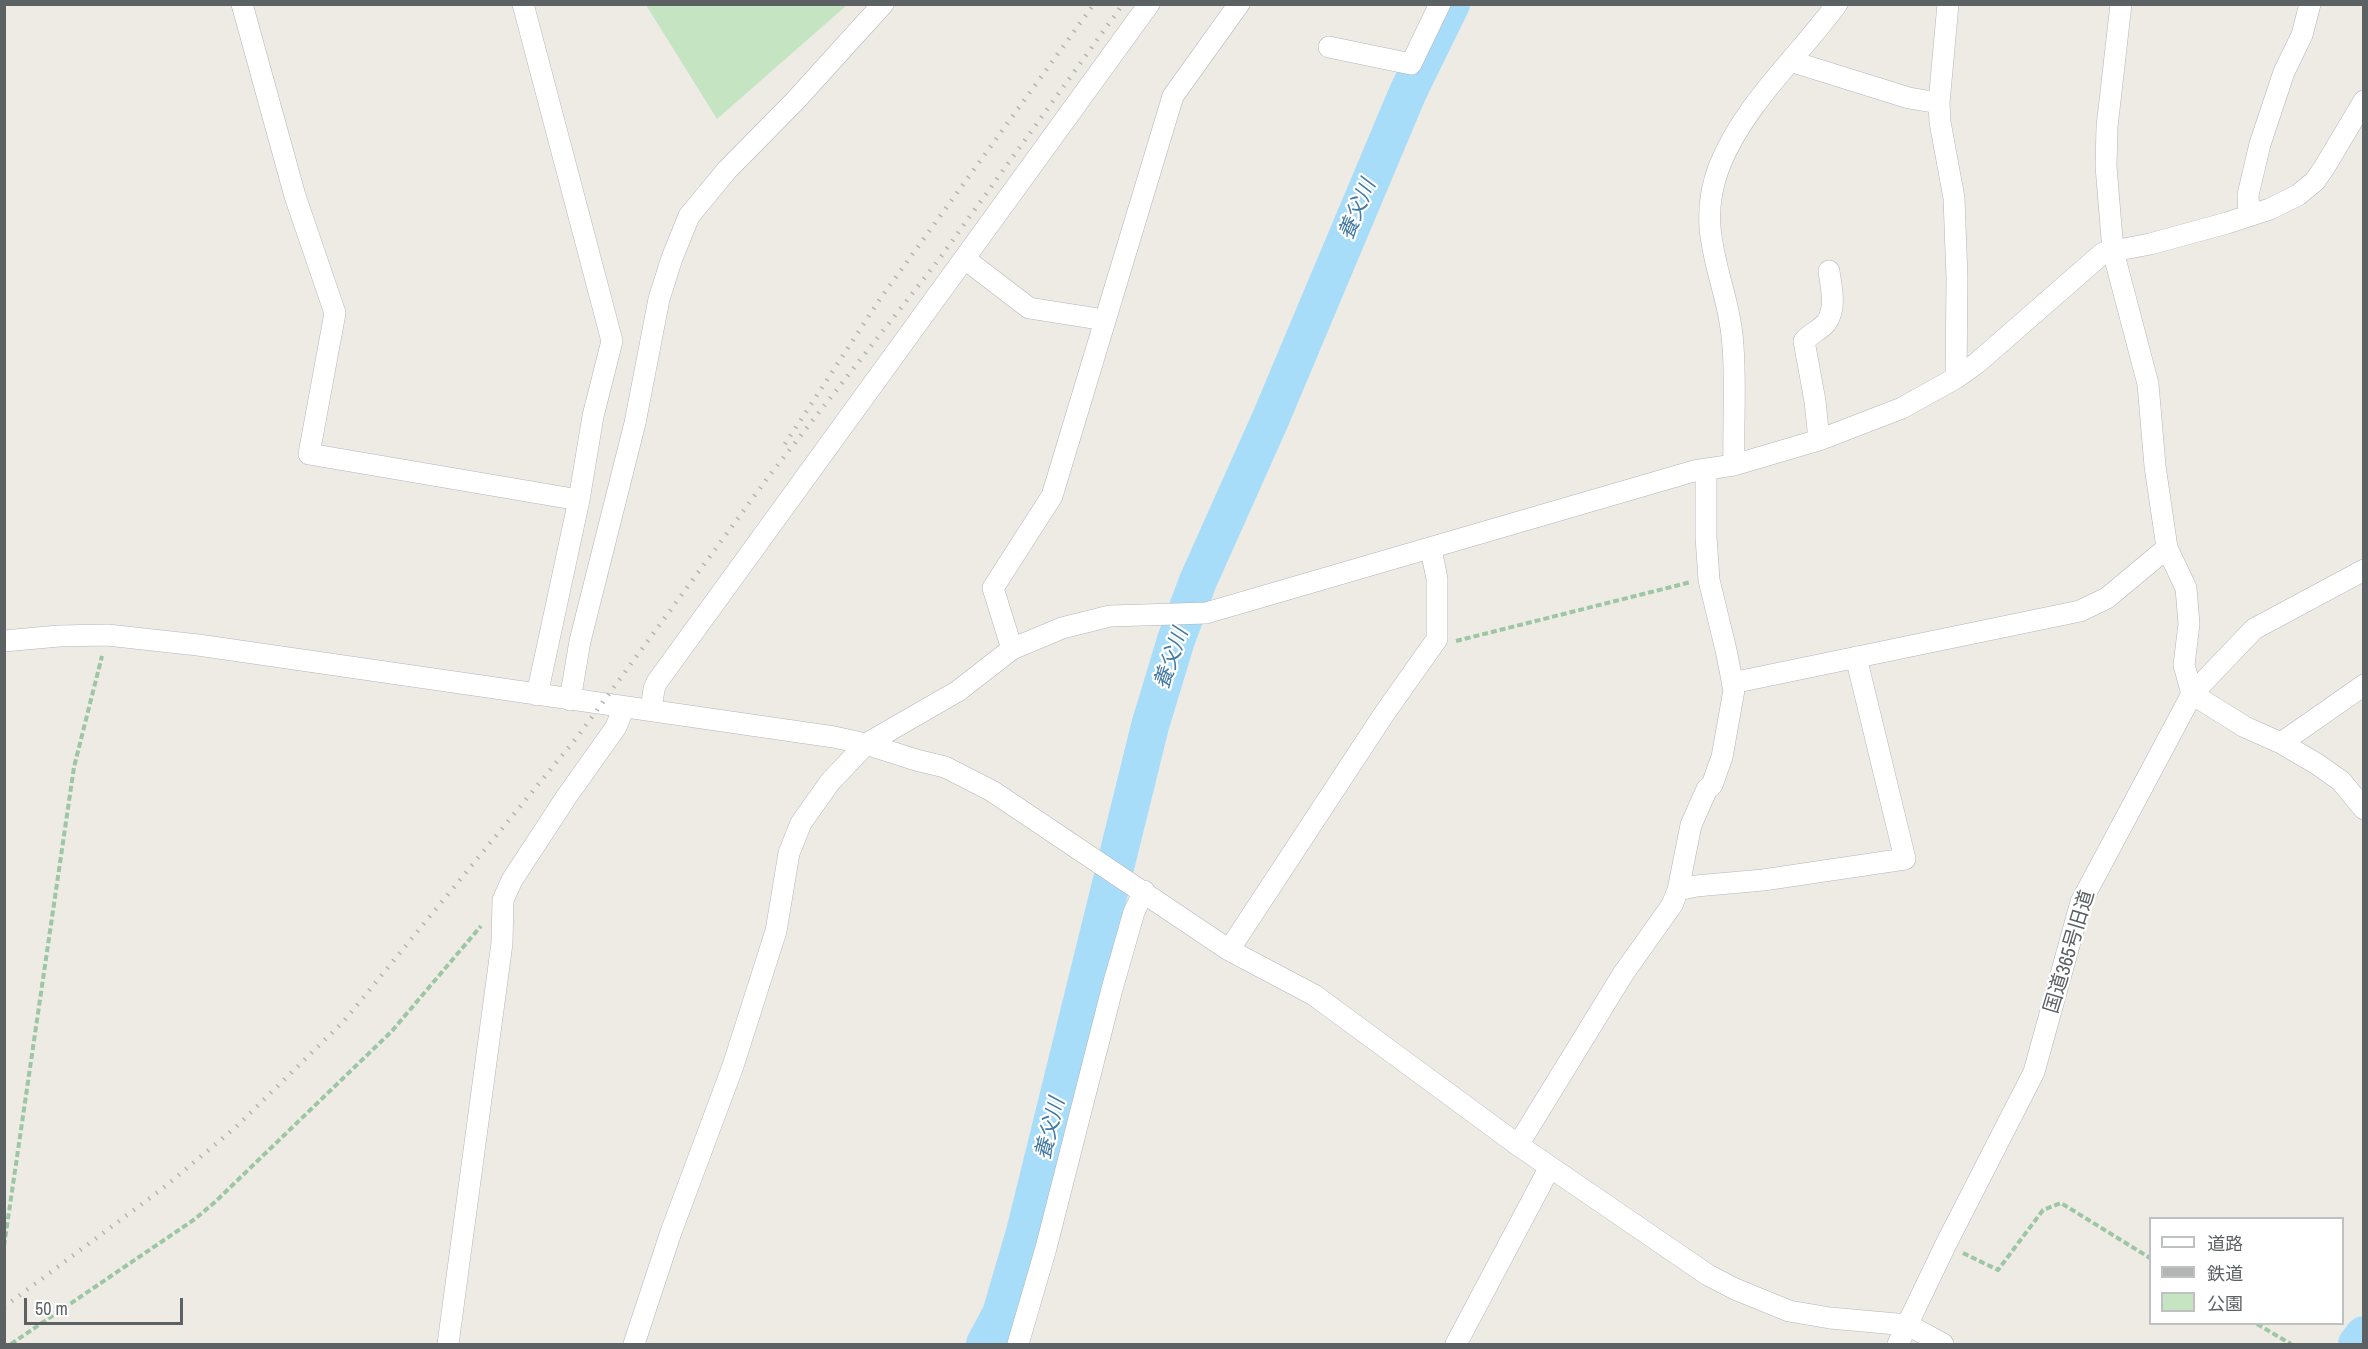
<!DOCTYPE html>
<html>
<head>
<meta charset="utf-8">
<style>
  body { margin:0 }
  #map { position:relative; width:2368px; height:1349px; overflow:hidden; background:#eeebe5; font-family:"Archivo Narrow","Noto Sans JP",sans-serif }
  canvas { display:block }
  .frame { position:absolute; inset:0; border:6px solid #5c6164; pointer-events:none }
  .legend { position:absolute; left:2149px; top:1217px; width:195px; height:108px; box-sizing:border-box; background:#fff; border:2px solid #bec0c1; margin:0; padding:8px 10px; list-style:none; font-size:18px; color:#5c6164 }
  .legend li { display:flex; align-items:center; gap:12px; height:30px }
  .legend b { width:30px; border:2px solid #bec0c1 }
  .scale { position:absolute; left:24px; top:1298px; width:159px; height:27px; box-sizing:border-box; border:3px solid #5c6164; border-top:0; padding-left:8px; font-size:18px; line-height:21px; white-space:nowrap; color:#5c6164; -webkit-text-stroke:4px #fff; paint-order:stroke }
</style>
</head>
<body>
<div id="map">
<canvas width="2368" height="1349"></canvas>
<div class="frame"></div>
<ul class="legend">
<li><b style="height:8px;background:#fff"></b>道路</li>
<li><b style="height:8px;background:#b3b4b4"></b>鉄道</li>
<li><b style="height:16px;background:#c5e4c2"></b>公園</li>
</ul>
<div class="scale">50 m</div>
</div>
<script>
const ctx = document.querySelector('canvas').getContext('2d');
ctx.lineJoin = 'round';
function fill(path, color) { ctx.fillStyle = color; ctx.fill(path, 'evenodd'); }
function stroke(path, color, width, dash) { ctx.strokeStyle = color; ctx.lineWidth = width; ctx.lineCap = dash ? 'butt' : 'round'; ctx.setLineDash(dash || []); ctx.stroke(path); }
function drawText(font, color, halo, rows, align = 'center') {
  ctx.font = font + ' "Archivo Narrow","Noto Sans JP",sans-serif'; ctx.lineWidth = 4.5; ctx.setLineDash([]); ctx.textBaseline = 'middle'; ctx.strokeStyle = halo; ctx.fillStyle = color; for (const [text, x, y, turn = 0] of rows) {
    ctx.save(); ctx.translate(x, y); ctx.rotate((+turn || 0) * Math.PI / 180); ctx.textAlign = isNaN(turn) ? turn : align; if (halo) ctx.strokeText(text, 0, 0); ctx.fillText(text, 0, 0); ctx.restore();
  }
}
fill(new Path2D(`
  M646,5H847L717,119Z`), '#c5e4c2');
stroke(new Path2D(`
  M985,1344L1001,1314L1025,1232L1150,726L1176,640L1198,581L1270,420L1408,92L1451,4
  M2357,1344L2364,1335`), '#a8ddfa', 38);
const minor = new Path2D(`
  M242,4L295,196L335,313L309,454L579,500
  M523,4L612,341L593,416L579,500L537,695
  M1948,4L1939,103L1940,122L1954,198L1957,278L1956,378
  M2121,4L2107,127L2106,166L2113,251L2148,384L2155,466L2167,548L2186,588L2189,624L2184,665L2192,694L2245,727L2281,743L2317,764L2341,781L2364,809
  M1329,47L1411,64L1440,4
  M1790,61L1909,98L1939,103
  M2249,216L2248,195L2260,144L2284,72L2302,35L2310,4
  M965,259L1029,308L1105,320
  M1819,440L1815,401L1804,341C1810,334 1820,330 1826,323C1837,308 1831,287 1829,271
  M1734,465C1733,426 1736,386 1733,346C1729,280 1693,236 1719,167C1744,104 1798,57 1837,4
  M4,641L59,636L107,635L198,645L834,737L866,744L916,760L945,767L992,791L1229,950L1314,995L1518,1145L1708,1275L1735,1289L1789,1311L1830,1318L1908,1325L1943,1344
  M1012,649L993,588L1052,496L1173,96L1239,4
  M1732,683L2080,611L2107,598L2167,548
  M570,700L580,641L635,423L659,299L672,258L689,216L727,170L795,101L883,4
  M651,710L654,689L657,682L1149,4
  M2281,743L2364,685
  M1678,890L1696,886L1763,880L1905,859L1856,657
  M1229,950L1384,714L1437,639V579L1431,549
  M1518,1145L1623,974L1672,905L1678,890L1691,825L1707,789L1712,785L1722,757L1734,690L1726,650L1709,580L1706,537V470
  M448,1344L502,943L503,900L512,880L567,796L616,727L624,707
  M634,1344L671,1232L733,1066L776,931L789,853L801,823L830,782L866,744L958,691L1012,649L1062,628L1110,616L1206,613L1694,471L1734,465L1819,440L1902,408L1956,378L1977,363L2103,253L2150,244L2227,223L2270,209L2298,195L2315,181L2324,168L2364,101
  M1018,1344L1046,1248L1112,989L1134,912L1144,891
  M1456,1344L1550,1167
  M1898,1344L1946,1244L2034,1072L2081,902L2192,694L2254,629L2364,570`);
stroke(minor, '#b2b5b9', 22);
stroke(new Path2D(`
  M1456,641L1691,582
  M4,1246L74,767L102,656
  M1963,1253L1998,1270L2043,1210L2061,1203L2150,1258
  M2257,1324L2291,1344
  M11,1344L195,1219L215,1202L392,1031L481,926`), '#9cc6a4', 4, [6, 3]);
stroke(minor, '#fff', 21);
stroke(new Path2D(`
  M785,444L880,299L1094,4
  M4,1307L162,1189L236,1127L344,1021L578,736L769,476L937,262L1123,4`), '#b3b4b4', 4.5, [1.5, 8]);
drawText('20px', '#5c6164', '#fff', [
  ["国道365号旧道",2070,952,-73]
]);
drawText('italic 21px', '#437aa3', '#fff', [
  ["養父川",1358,210,-67],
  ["養父川",1172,659,-71],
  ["養父川",1051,1129,-76]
]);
</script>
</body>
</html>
